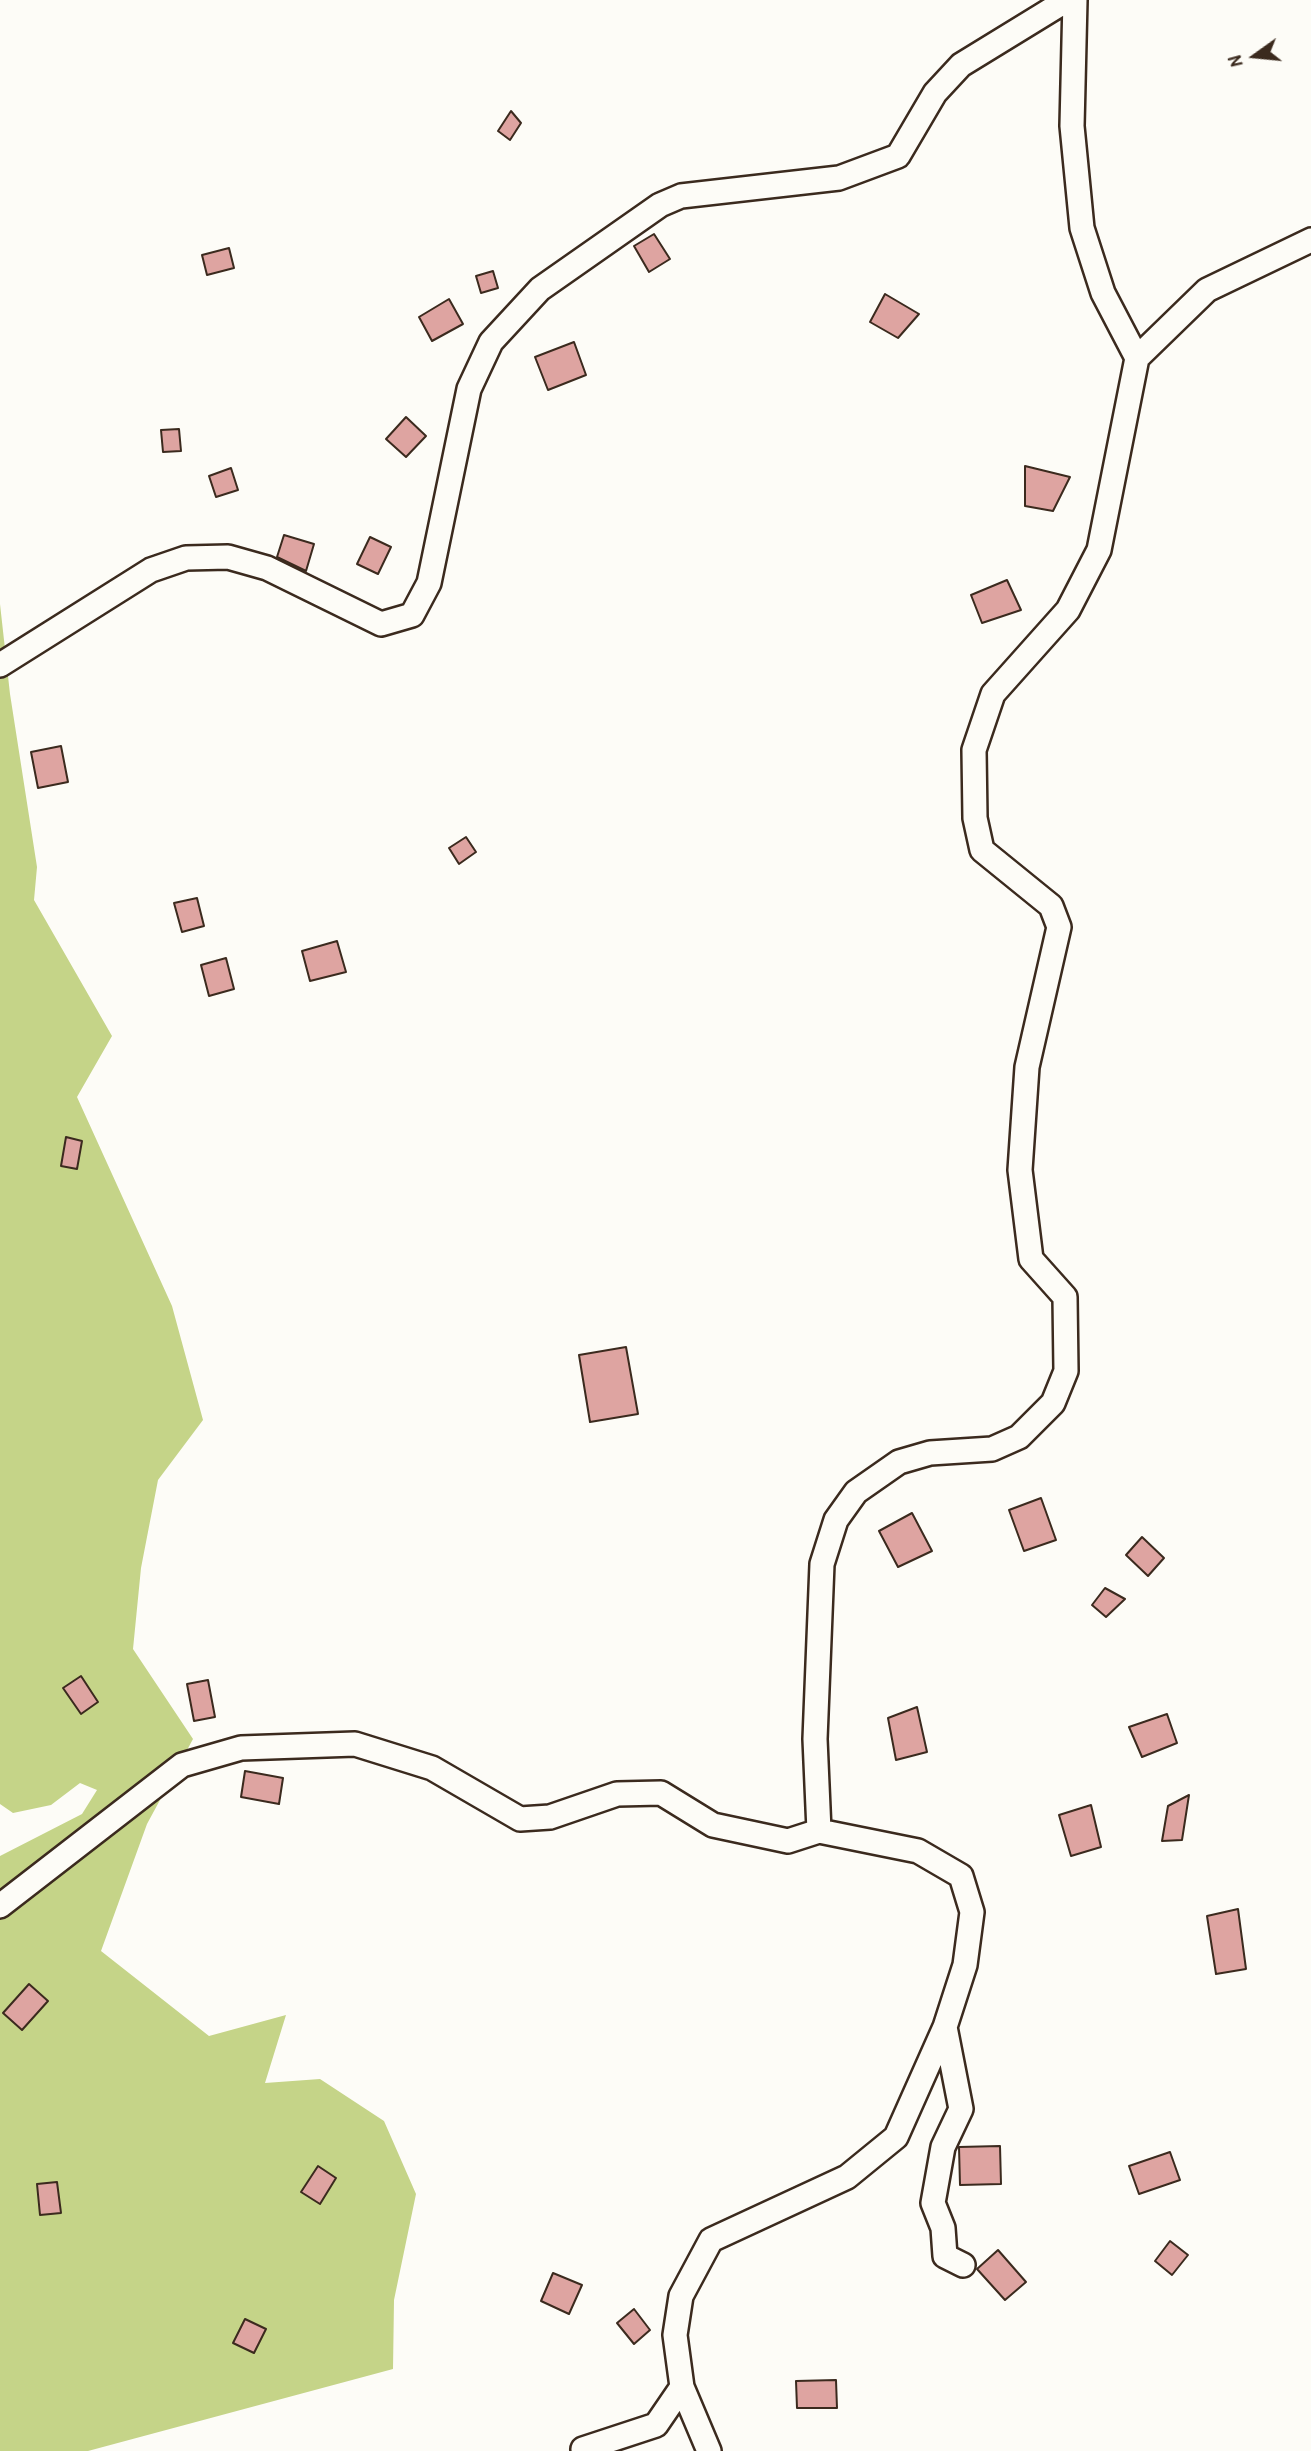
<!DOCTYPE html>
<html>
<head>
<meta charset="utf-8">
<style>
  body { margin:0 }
  #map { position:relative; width:1311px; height:2451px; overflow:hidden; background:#fdfcf7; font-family:"Patrick Hand",sans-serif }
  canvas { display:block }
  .north { position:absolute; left:1220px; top:21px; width:70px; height:70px; -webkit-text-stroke:5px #fdfcf7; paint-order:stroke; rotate:255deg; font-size:19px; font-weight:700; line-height:28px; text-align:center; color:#3b2a1e }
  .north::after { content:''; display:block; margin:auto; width:24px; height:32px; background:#3b2a1e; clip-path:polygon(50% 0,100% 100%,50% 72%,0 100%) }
</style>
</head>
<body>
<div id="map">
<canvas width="1311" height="2451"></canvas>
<div class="north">N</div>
</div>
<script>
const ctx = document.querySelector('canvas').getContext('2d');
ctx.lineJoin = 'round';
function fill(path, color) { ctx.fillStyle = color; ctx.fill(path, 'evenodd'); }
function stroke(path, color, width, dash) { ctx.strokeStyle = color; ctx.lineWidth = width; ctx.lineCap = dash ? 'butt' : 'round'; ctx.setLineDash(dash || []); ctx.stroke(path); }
fill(new Path2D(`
  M0,604L10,694L37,867L34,900L112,1036L77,1097L172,1306L203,1420L158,1480L141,1568L133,1649L193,1739L147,1824L101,1951L209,2036L286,2015L265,2083L320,2079L384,2121L416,2194L394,2300L393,2369L88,2451H0V1856L82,1814L97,1790L80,1783L51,1805L13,1813L0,1804Z`), '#c5d488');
const building = new Path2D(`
  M511,111L521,123L510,140L498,131Z
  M654,234L670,259L649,272L634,246Z
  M229,248L234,268L207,275L202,255Z
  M493,271L498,288L481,293L476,276Z
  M885,294L919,314L898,338L870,322Z
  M449,299L463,324L432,341L419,317Z
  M574,342L586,375L548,390L535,357Z
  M406,417L426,436L406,457L386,439Z
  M179,429L181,451L163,452L161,430Z
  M1025,466L1070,477L1053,511L1025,506Z
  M231,468L238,490L216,497L209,476Z
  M284,535L314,544L306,571L277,557Z
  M370,537L391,547L378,574L357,564Z
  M1007,580L1021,610L982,623L971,595Z
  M61,746L68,782L38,788L31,752Z
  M466,837L476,852L459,864L449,848Z
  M197,898L204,926L182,932L174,903Z
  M337,941L346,972L310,981L302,951Z
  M226,958L234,989L209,996L201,965Z
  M66,1137L82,1141L77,1169L61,1166Z
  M626,1347L638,1414L590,1422L579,1355Z
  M1041,1498L1056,1540L1024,1551L1009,1510Z
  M912,1513L932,1551L898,1567L879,1531Z
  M1142,1537L1164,1558L1148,1576L1126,1555Z
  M1105,1588L1125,1599L1106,1617L1092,1605Z
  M81,1676L98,1702L81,1714L63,1688Z
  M208,1680L215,1717L194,1721L187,1684Z
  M917,1707L927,1752L896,1760L888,1718Z
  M1167,1714L1177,1743L1142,1757L1129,1727Z
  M245,1771L283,1778L279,1804L241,1797Z
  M1189,1795L1182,1840L1162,1841L1168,1806Z
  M1091,1805L1101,1847L1071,1856L1059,1815Z
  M1238,1909L1246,1969L1216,1974L1207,1916Z
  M29,1984L48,2001L22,2030L3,2013Z
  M1000,2146L1001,2184L960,2185L959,2147Z
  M1170,2152L1180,2180L1139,2194L1129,2166Z
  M318,2166L336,2178L320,2204L301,2192Z
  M57,2182L61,2213L40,2215L37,2184Z
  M1170,2241L1188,2255L1172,2275L1155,2261Z
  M998,2250L1026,2282L1005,2300L977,2269Z
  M553,2273L582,2285L569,2314L541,2301Z
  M634,2309L650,2330L634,2344L617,2323Z
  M245,2319L266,2329L254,2353L233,2343Z
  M836,2380L837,2408H797L796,2381Z`);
fill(building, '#dea4a1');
stroke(building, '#3b2a1e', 2);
const minor = new Path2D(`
  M1075,0L1072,126L1082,228L1103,293L1137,358
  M0,665L151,570L186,558L228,557L267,568L381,624L412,615L429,583L469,389L491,342L540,289L660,205L681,196L839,178L898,156L935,93L961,65L1067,0
  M819,1831L815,1739L822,1564L836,1520L856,1492L899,1462L930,1453L992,1449L1019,1437L1053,1403L1066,1371L1065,1297L1031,1259L1020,1170L1027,1067L1059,927L1051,906L982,850L975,818L974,750L993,694L1068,610L1099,550L1137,358L1207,290L1311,240
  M0,1906L182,1765L241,1748L355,1744L432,1768L520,1819L550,1817L617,1794L661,1793L713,1825L788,1841L819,1831L918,1851L961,1876L972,1912L965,1965L945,2027L896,2137L847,2177L711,2240L681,2296L675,2335L682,2387L709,2451
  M945,2027L961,2109L943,2147L933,2203L943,2228L945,2256L963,2265
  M583,2449L656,2425L682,2387`);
stroke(minor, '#3b2a1e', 28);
stroke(minor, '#fdfcf7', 23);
</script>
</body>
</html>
